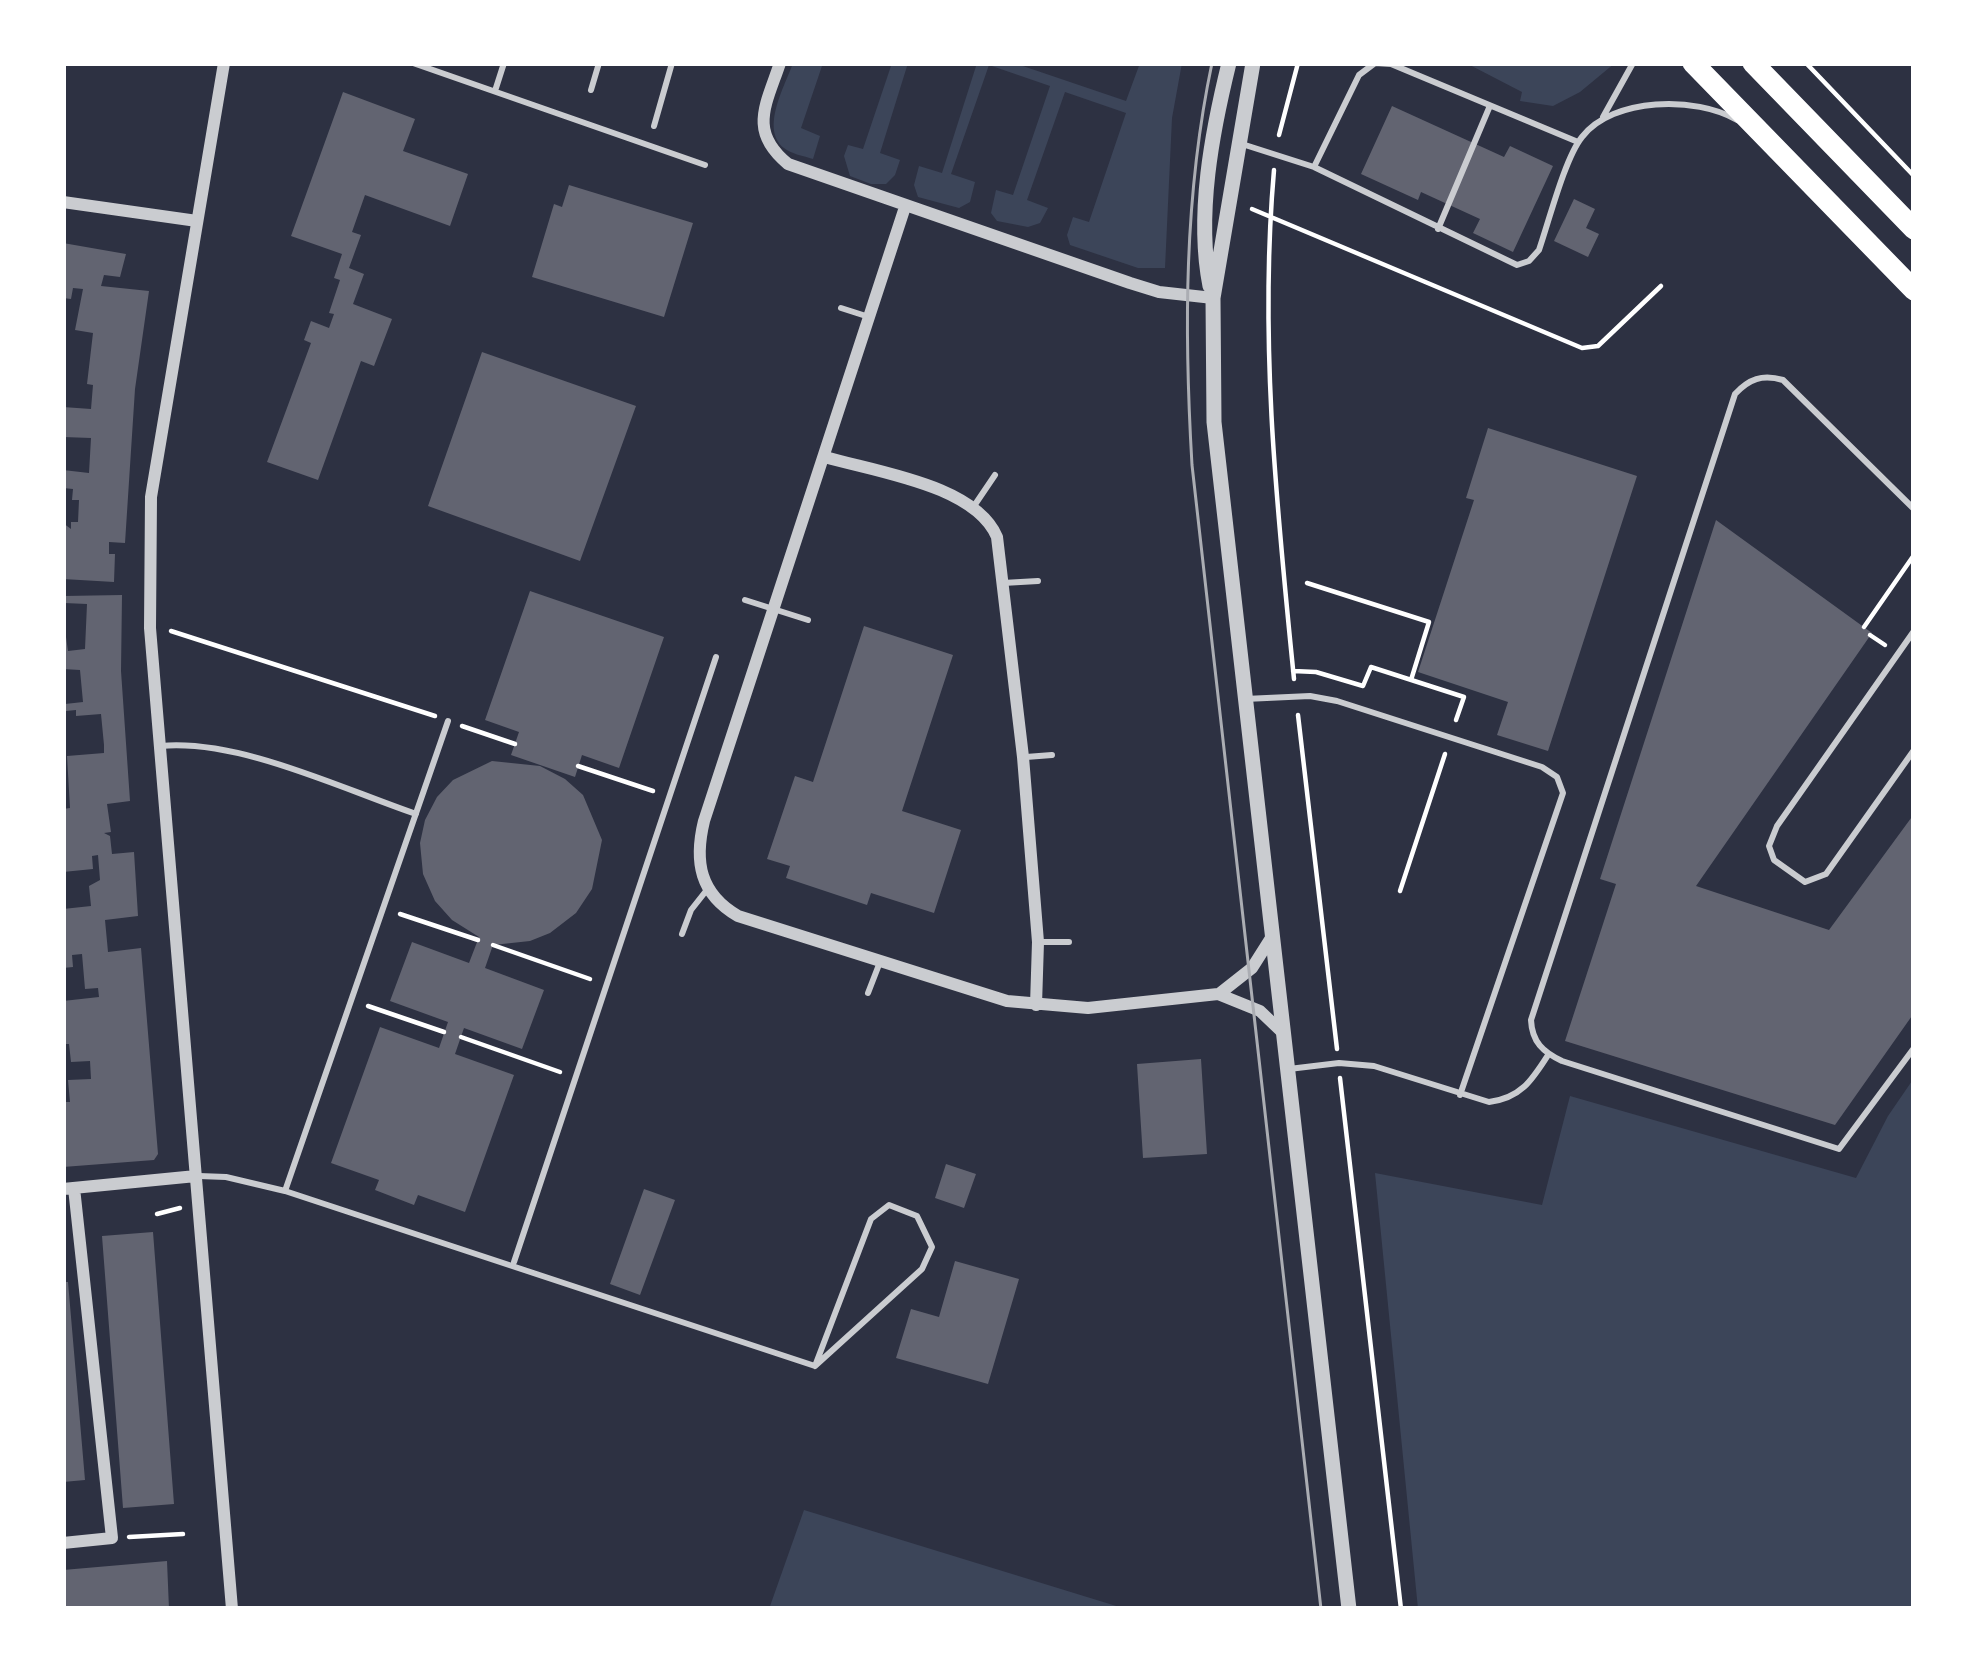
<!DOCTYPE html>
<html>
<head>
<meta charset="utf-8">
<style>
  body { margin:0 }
  #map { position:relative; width:1977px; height:1672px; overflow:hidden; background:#2d3142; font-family:Merriweather,serif }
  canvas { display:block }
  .frame { position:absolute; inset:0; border:66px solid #fff; pointer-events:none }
</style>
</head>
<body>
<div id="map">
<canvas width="1977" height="1672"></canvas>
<div class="frame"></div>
</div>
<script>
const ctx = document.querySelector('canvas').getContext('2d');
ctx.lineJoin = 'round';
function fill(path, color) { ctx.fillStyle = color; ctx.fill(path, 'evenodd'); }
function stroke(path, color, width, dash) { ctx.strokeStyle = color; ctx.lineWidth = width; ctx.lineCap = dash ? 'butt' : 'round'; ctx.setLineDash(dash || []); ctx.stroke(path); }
fill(new Path2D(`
  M793,63H823L801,128L820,136L813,159C804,156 791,154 784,148C760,129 785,86 793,63Z
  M892,63H908L880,153L900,160L895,175L886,184H871L850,176L844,156L848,145L863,149Z
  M977,63H1014L1126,101L1140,63H1182L1172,118L1165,268H1138L1070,245L1067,235L1073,217L1089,222L1126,113L1065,92L1027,200L1048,208L1040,223L1028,227L997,221L991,213L996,190L1013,195L1050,86L989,65L951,174L975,182L970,202L959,208L918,197L914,185L919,166L942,173Z
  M1466,63H1615L1580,92L1553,106L1520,101L1522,92Z
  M1914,1078V1609H1418L1375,1173L1542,1205L1570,1096L1856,1178L1888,1116Z
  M804,1510L1126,1609H769Z`), '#3c4559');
fill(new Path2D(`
  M343,92L415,119L403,151L468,174L450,226L365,195L352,232L361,235L349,268L364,274L353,304L392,319L374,366L361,361L318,480L267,462L311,343L304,340L311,321L329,328L334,314L329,313L340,280L334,278L342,254L291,236Z
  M1392,106L1504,157L1510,146L1553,166L1513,252L1473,233L1480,219L1421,192L1418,200L1361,174Z
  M569,185L693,223L664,317L532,277L554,204L562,207Z
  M1574,199L1595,209L1586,228L1599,234L1588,257L1554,241Z
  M63,243L126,254L120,277L104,275L101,286L149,291L135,389L125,543L109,542V554H115L114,582L63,579V523L71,529V522H78L79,500H72L73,489L63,488V470L89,473L91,438L63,437V407L91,409L93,385L87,384L93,333L75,330L83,289L73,288L71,299L63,298Z
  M482,352L636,406L580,561L428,506Z
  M1488,428L1637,476L1548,751L1497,735L1508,702L1418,672L1474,500L1466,498Z
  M1716,520L1872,633L1696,886L1829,930L1914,814V1013L1835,1125L1565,1041L1616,884L1600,879Z
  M530,591L664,637L619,768L582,755L575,777L511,755L519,732L485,720Z
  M122,595L121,671L130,801L107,804L111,832L104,833L110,836L112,854L134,852L138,916L105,920L108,952L141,948L158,1154L154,1160L63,1167V1102H70L68,1080L91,1079L90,1061L71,1062L69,1044H63V1001L99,997L98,988L85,989L82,954L72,955L73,967L63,968V909L91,906L89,886L100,880L98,855L92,856L93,869L63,872V809L70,808L67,756L104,753V745L101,714L76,716V710L66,711L65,704L83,702L80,670L63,669V637H66L68,651L85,649L87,604L64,603V596Z
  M864,626L953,655L902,811L961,830L934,913L871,893L867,905L786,878L790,866L767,859L795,776L813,782Z
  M492,761L540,766L565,779L583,795L602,840L592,889L576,913L550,933L530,941L493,945L485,968L544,990L522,1049L464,1028L455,1054L514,1075L465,1212L418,1195L414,1205L375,1190L379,1180L331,1163L380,1027L439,1048L448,1022L390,1001L412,942L469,963L479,937L452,920L435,901L423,874L420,843L425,820L437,797L453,780Z
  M1201,1059L1207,1154L1143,1158L1137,1064Z
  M946,1164L976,1174L964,1208L935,1198Z
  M644,1189L675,1200L640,1295L610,1284Z
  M153,1232L174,1504L123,1508L102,1236Z
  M955,1261L1019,1279L988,1384L896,1358L911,1309L939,1317Z
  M63,1282H68L85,1480L63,1482Z
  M167,1561L169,1609H63V1570Z`), '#626471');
stroke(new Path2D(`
  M1806,63L1914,176
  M1279,135L1298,63
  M1274,170C1259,341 1277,509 1294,679
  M1252,209L1582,348L1598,346L1661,286
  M1307,583L1429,622L1411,680
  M1864,627L1914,555
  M171,631L435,716
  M1870,635L1885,645
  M1293,671L1316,672L1363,686L1371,667L1464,697L1456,720
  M1298,715L1337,1049
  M462,726L515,744
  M578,766L653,791
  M1400,891L1445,754
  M400,914L478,940
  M493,945L590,979
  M368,1006L444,1032
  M461,1037L560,1072
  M1340,1078L1401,1609
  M157,1214L180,1208
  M129,1537L183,1534`), '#fff', 4.5);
stroke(new Path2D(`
  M413,63L705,165
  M591,90L599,63
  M495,91L504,63
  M1603,117L1633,63
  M654,126L672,63
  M1242,144L1314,167L1517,265L1529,261L1539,250C1549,221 1565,158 1582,137C1613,97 1696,96 1737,120
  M1314,167L1359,75L1375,63L1391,64L1578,142
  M1438,229L1489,108
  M841,308L866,316
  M974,506L995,475
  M1914,509L1783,380C1762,374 1749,379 1735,394L1531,1020C1532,1042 1543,1052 1562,1061L1839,1149L1914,1048
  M1003,583L1038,581
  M745,600L808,620
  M1914,631L1777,826L1769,846L1774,860L1805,882L1826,874L1914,750
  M1245,699L1310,696L1337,701L1542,767L1557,777L1563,793L1460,1095
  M161,746C239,739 340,788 416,814
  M1026,757L1052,755
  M682,934L691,910L706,891
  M1041,942H1069
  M868,993L880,962
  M1289,1069L1339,1063L1374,1066L1489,1102C1521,1098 1532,1080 1548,1055
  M199,1176L226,1177L285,1191L815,1366L871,1219L889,1205L917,1216L932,1247L922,1269L815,1366
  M285,1191L448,721
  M514,1262L716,657`), '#caccd0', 6);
stroke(new Path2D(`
  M224,63L151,497L150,628L232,1609
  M780,63C766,105 748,131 788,164L1130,283L1159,292L1213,298
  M63,202L197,221
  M905,207L704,821C694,862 700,894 738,916L1007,1001L1088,1008L1218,994L1260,1011L1282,1032
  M825,457C876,472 975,485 997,537L1023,757L1038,942L1036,1005
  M1219,994L1252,968L1271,938
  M63,1189L196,1176
  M63,1543L112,1538L74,1188`), '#caccd0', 12);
stroke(new Path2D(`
  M1253,63L1213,298L1214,422L1349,1609
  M1210,286C1196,215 1212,132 1229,63`), '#caccd0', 15);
stroke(new Path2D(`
  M1693,63L1914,290
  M1753,63L1914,229`), '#fff', 21);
stroke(new Path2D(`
  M1212,63C1184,196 1184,330 1192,465L1321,1609`), '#abadb3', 3);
</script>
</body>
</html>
